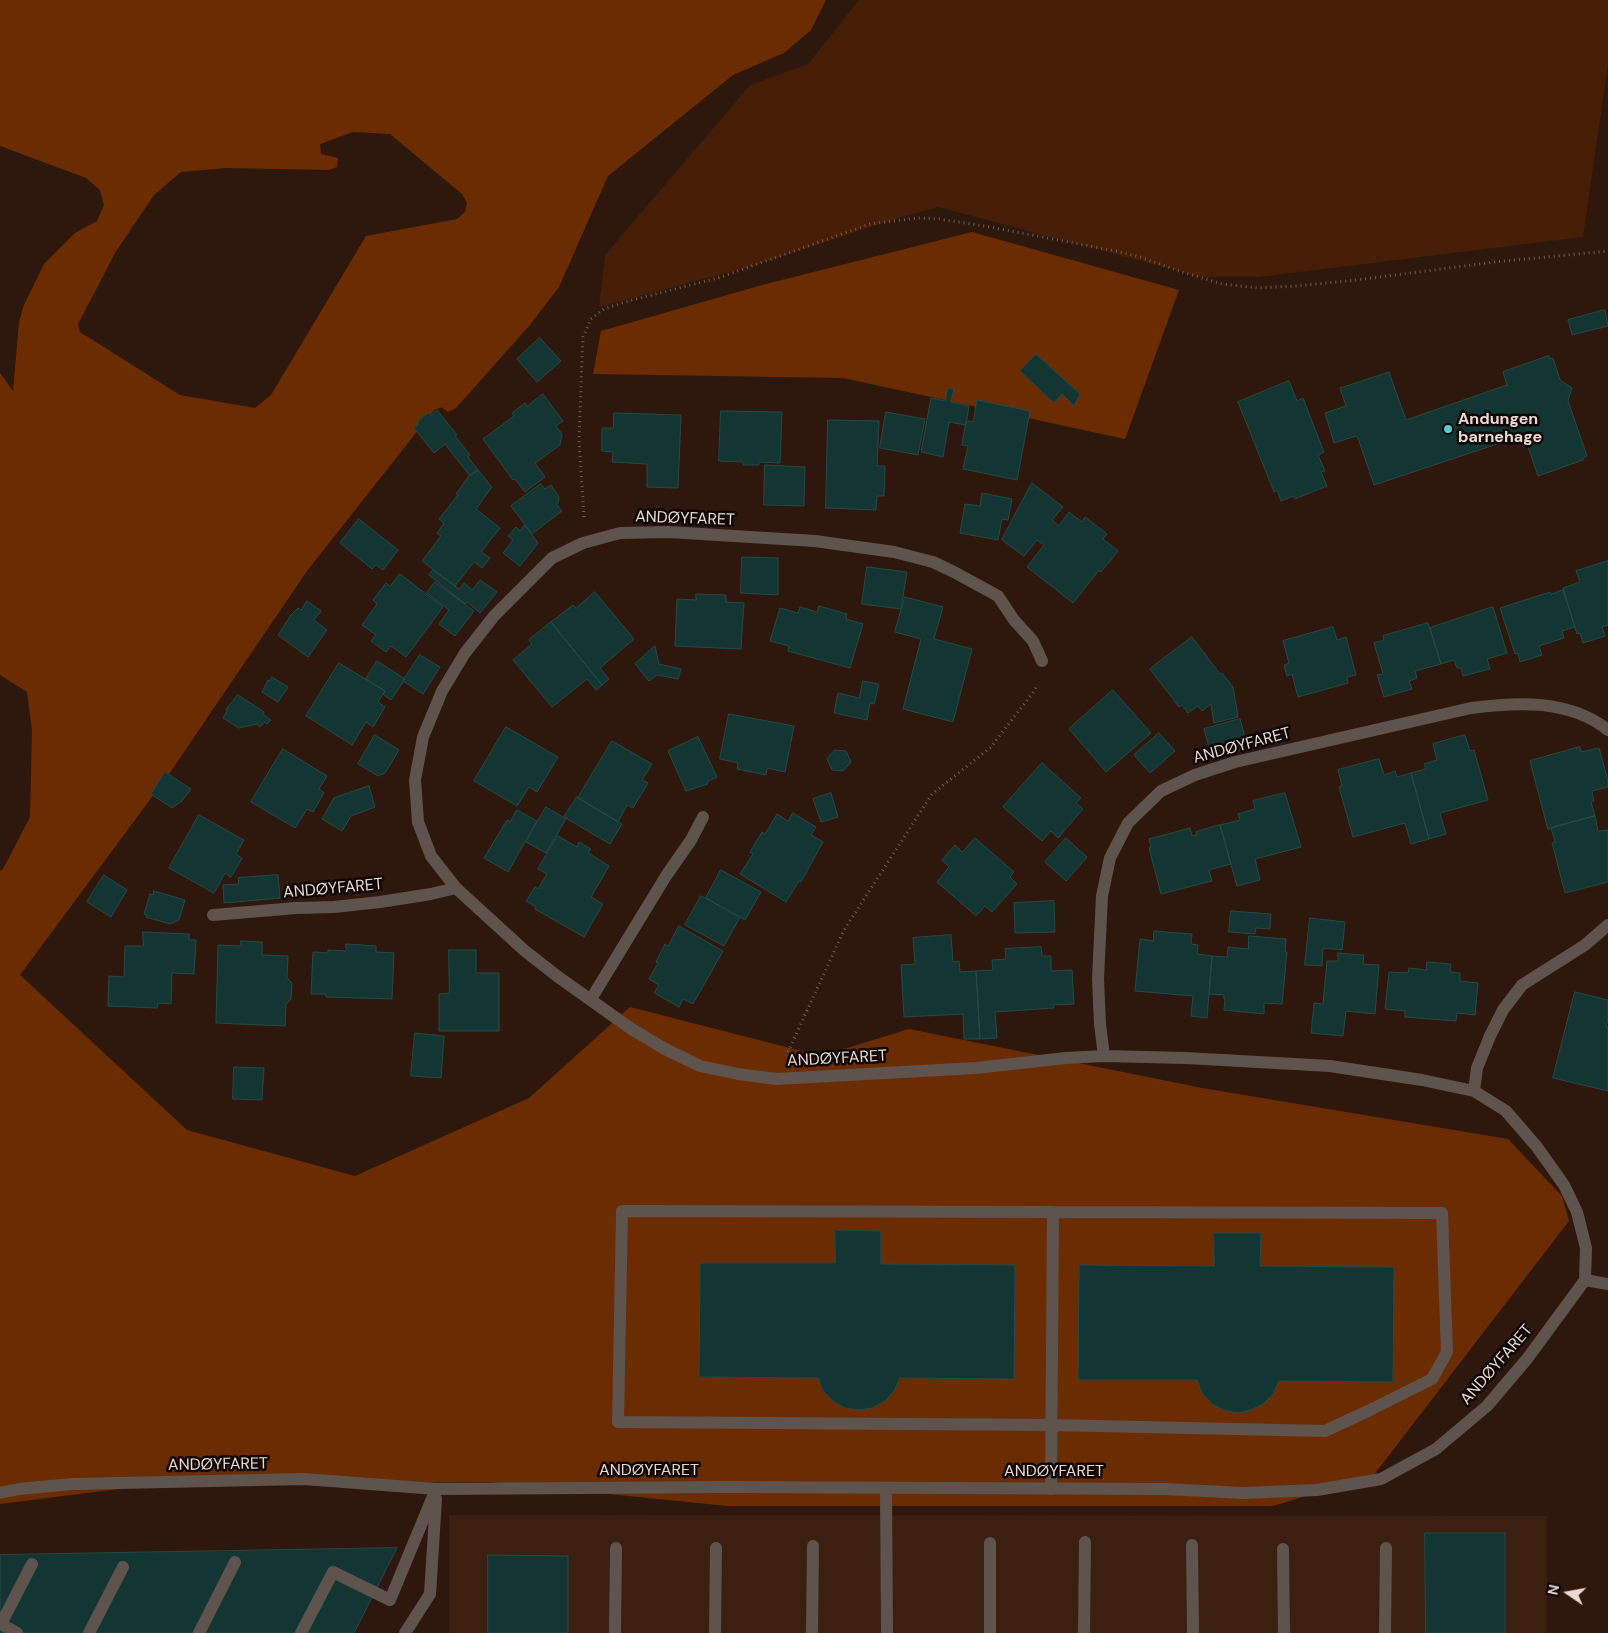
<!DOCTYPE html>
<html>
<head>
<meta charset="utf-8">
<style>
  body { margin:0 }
  #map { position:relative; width:1608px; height:1633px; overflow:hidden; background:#2e180d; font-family:"DM Sans",sans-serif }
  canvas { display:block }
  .north { position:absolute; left:1543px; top:1568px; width:50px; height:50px; -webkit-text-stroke:4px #0f0603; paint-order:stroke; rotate:282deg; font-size:14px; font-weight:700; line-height:20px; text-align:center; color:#e9d9d2 }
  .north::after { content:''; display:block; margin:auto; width:18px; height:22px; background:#e9d9d2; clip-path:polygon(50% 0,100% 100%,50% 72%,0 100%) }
</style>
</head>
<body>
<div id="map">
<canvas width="1608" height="1633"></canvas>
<div class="north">N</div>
</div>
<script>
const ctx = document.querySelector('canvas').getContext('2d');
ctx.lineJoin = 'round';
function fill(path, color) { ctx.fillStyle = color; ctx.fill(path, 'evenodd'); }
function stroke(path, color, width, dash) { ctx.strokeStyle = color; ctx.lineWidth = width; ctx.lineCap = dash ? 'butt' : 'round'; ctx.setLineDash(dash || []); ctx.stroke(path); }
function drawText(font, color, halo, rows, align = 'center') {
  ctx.font = font + ' "DM Sans",sans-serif'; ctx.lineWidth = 5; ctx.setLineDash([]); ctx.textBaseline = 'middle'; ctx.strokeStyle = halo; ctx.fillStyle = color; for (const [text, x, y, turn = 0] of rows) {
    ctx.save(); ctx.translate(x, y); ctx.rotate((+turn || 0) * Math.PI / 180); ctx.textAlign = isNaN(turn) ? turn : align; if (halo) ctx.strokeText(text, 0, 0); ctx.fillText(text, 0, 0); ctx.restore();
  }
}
fill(new Path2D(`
  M449,1515L1547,1516V1633H449Z`), '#3b1f11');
fill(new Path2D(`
  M859,0H1608V65L1583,237L1259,277H1201L938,207L882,223L753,266L599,307L605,255L750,85L808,64Z`), '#461d05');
fill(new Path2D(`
  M0,0H826L811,30L784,53L733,75L608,176L559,287L529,326L456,408L448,412L441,407L434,410L307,571L169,774L20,975L187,1130L355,1176L529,1098L630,1007L821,1056L909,1029L1202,1088L1508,1139L1562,1196L1569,1221L1373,1476L1273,1506H727L490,1482L150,1485L0,1504V871L3,869L30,817L32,730L27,692L0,675V373L13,391L19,322L24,305L44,264L75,233L97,221L104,205L100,190L86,178L0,146ZM353,132L390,134L462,194L467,203L465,212L457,219L366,236L271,395L255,408L180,395L80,332L78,324L115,253L154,195L181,172L225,168L329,170L337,167L338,158L321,154L320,144Z
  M972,232L1179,290L1125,439L843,378L593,374L601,331L762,285Z`), '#6c2c02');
const building = new Path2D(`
  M1605,310L1608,326L1572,335L1568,320Z
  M540,338L561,361L537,382L517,359Z
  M1036,354L1080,394L1074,406L1062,394L1054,403L1020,371Z
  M1549,356V359L1553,358L1560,380L1572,388L1568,401L1587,456L1583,458V460L1538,476L1524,435L1374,485L1358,438L1356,436L1334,443L1325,413L1346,406L1340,388L1389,372L1406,420L1507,385L1503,372Z
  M1289,381L1297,401L1303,398L1324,452L1318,455L1325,471L1321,472L1327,486L1295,499L1293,496L1281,501L1277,490L1274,492L1238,402Z
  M948,388L954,389L951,402L969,406L966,425L949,422L943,457L921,452L931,398L945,401Z
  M543,394L563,421L556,426L562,434L560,445L535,463L545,477L525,492L515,479L513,480L483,439L514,416L512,413L525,403L527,406Z
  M977,400L1030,411L1017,480L963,469L968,446L962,445L966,421L973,422Z
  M437,410L457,435L455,436L470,455L468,457L478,470L470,476L445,444L434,453L414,428L419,424L417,422L429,412L431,415Z
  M721,411L782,412L780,463L759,462V465H743V462L719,461Z
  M886,412L925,419L918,455L880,448Z
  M614,413L681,415L678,488L647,487V464L612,462L613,452L602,451V428H613Z
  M828,420L879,421L877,466H885L884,496H877L876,510L826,508Z
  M765,465L805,467L804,506L764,505Z
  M478,470L492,487L476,509L500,528L481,552L490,558L482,568L474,562L455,586L422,561L441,536L437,533L444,523L439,519L458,495L456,494L469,476Z
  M1032,483L1063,507L1052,520L1059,526L1069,512L1082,522L1085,517L1107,534L1103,539L1118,551L1101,572L1099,570L1073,603L1027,567L1044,545L1037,540L1024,556L1002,540Z
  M541,484L545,489L551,485L559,497L558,503L556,504L562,511L532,534L511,506Z
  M982,493L1012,499L1008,520L1002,519L998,540L960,533L965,504L980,506Z
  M359,519L398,550L383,570L376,565L372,569L340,543Z
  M525,525L538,543L520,566L503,553L513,540L508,536L516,527L520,531Z
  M742,557L778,558V595L741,593Z
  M1608,561V625L1602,627L1605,636L1583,643L1580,633L1577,634L1563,588L1580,582L1576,571Z
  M867,567L907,572L901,609L862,604Z
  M433,570L459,589L464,583L472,590L480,580L497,592L480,613L467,602L465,604L429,575Z
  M400,574L443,607L406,657L391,646L386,652L371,641L376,635L362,625L377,604L373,600L386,583L390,586Z
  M435,582L474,611L455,636L439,624L449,610L427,593Z
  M1563,590L1575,627L1562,631L1564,638L1539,646L1542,655L1520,662L1518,653L1515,654L1500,608L1550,592L1551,594Z
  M595,592L634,639L600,668L609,679L602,685L551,622L573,605L576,608Z
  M696,594L726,595V602L744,603L741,649L675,646L677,599L696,600Z
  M905,597L943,607L934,639L972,649L953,722L903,709L921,639L895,632Z
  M307,601L321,611L314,620L327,630L308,657L278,635L291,615L298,608L301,610Z
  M819,606L847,614L846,619L863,624L850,668L788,651L789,646L770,641L780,608L798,613L800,607L817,612Z
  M1493,607L1507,653L1487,659L1490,669L1463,676L1461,668H1457L1454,660L1441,664L1430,628Z
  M551,622L602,685L596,690L587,679L552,707L513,660L532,644L529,640Z
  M1428,623L1441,664L1415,671L1417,678L1409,681L1412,689L1384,697L1377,675L1383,674L1374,643L1384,640L1383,636Z
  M1333,627L1337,640L1346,637L1356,675L1347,677L1348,683L1298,697L1292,674L1287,676L1284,665L1289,663L1283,641Z
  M1192,637L1220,674L1222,673L1233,687L1238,717L1214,723L1211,704L1202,711L1198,706L1188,713L1182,705L1179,707L1150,669Z
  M655,646L659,664L681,669L678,679L657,675L649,681L635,664Z
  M420,655L440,667L423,694L403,681Z
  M377,661L405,679L391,700L383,694L385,691L366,679Z
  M339,663L385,691L378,702L385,707L373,727L366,722L352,745L306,716Z
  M272,677L288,687L278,702L262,692L268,680L269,681Z
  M863,681L879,684L874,704L870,703L867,720L834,713L838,693L859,698Z
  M1113,690L1151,733L1106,772L1069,729Z
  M238,695L264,712L263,714L271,720L267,724L264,722L260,727L257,724L239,728L223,718L227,711L226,710Z
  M729,714L794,726L785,772L767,768L766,775L737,769L738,763L720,759Z
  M1240,719L1248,748L1212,758L1204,729Z
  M506,727L558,757L537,792L529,787L517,806L474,781Z
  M1159,733L1175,751L1150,773L1134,755Z
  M375,735L399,750L385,773L378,776L358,764Z
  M1465,735L1470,751L1474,750L1488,800L1440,813L1446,834L1429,839L1411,773L1426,769L1424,764L1437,760L1433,744Z
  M698,737L717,777L707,782L708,784L686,791L668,751Z
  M612,741L652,764L642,780L648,783L633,808L627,805L618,822L578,798Z
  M1580,747L1581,752L1599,748L1608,781V787L1592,791L1594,801L1591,802L1595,816L1551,828L1548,830L1530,761Z
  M283,749L327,776L319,789L324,793L313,812L307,809L295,828L251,802Z
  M835,750L846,751L851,762L843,771L832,770L827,759Z
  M1379,759L1384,775L1395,771L1397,777L1411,773L1429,839L1411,844L1405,823L1353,837L1339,787L1342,786L1338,770Z
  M1042,763L1081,798L1076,803L1083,809L1058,838L1051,831L1042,841L1003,807Z
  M165,772L191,789L182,801L172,808L151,794Z
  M369,786L375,807L351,816L342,831L322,819L334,798Z
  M831,793L838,817L821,822L813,799Z
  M1285,793L1301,847L1255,859L1260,880L1237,886L1220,825L1240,820L1238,814L1255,809L1253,801Z
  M577,797L622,824L610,844L564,817Z
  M546,807L566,819L546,853L526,842Z
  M517,810L537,821L508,872L484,858L507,820L510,822Z
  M793,813L816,827L811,835L823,842L801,882L799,881L786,902L740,874L753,854L750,852L762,832L765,834L777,814L788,821Z
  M199,815L244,840L236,854L242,858L231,877L225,873L214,893L169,868Z
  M1595,816L1598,831L1608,830V882L1565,893L1552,843L1555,842L1551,828Z
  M1220,825L1231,864L1209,870L1212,881L1161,894L1149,848L1151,847L1149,839L1190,828L1192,836L1197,835L1196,832Z
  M558,836L577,847L579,842L591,849L588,853L609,866L591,897L603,904L584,937L535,909L536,907L526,901L535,887L538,889L547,874L538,869Z
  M975,838L1014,872L1010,877L1017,884L992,912L985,906L976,916L937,882L949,867L942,860L955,845L962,852Z
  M1066,838L1087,857L1066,881L1045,862Z
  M721,870L761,892L745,920L706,898Z
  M104,875L127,890L111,917L87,902Z
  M278,875L280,898L224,903L223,885L239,884L238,878Z
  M154,891L185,900L179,920L170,924L146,917L147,915L144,914L150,894L153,895Z
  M701,896L740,917L724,946L685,925Z
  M1054,901L1055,932L1015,933L1014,903Z
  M1231,911L1271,914L1270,929L1256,928L1255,934L1229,932Z
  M1310,918L1345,922L1342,950L1323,948L1322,966L1305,965Z
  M679,926L723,951L693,1004L683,999L679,1007L654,993L659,985L649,979L658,963L656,962L665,944L668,946Z
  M1154,931L1192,934L1191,944L1198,945L1197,954L1212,956L1207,1018L1191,1016L1193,996L1135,991L1140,939L1153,941Z
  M143,932L189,934V940H196L194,974L172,973L171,1004L158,1003L157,1008L108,1006L109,976L124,977L125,946H143Z
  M951,935L953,962L959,961L960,972L976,971L980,1039H964L963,1014L904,1017L901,965L915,964L913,938Z
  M1249,936L1286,939L1285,952H1287L1282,1004L1264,1003V1014L1224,1010L1225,999H1224V995L1209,994L1212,956L1227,957L1228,947L1248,949Z
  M241,941L262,942V955L288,956L287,978L292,983L291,999L286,1004L285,1026L216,1023L218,945L241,946Z
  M346,944L376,946V952L394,953L392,999L326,997V994H311L313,952L328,953V950L346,951Z
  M1041,947L1042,956H1051V971L1072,970L1074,1004L1053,1005L1054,1008L995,1012L997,1038L980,1039L976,971L993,970L992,960L1006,959L1005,949Z
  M449,950H476V973H499V1031H439V994L449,993Z
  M1338,953L1364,955L1363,964L1379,965L1375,1014L1346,1011L1343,1036L1311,1033L1314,1003L1323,1004L1327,961H1338Z
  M1427,962L1451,964L1450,972L1460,973V981L1478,983L1475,1015L1457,1013L1456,1021L1405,1017V1011L1385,1009L1389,972L1408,973L1409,968L1426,970Z
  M1575,992L1608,1000V1019L1606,1027H1608V1091L1553,1078Z
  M415,1033L444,1036L441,1078L411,1076Z
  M234,1067L264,1068L262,1100L233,1099Z
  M835,1230L881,1231V1264L1015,1265L1014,1379L900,1378L894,1391L885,1401L872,1408L859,1410L845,1408L833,1401L823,1391L818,1378L699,1377L700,1263H835Z
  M1214,1233H1261L1260,1266L1394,1267L1393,1382L1279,1381L1273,1394L1263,1404L1251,1410L1238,1413L1224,1410L1212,1404L1202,1393L1197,1380H1078L1079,1265L1214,1266Z
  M1425,1533H1505V1633H1426Z
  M397,1548L354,1633H0V1555Z
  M488,1555L568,1556V1633H488Z`);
fill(building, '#133635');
stroke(building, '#274948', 1);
stroke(new Path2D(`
  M584,517L579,440L582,359L583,337L591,319L604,309L625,302L718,278L870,224L917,218L939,219L990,227L1116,251L1140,257L1182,272L1222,284L1258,288L1297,286L1357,280L1495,262L1608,251
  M788,1052L844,930L932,794L990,748L1035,690L1036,686`), '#705d53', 3, [1, 4]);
stroke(new Path2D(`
  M591,999L666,876L691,840L703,817
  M886,1489L887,1633
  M1051,1489L1053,1212L622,1211L618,1422L1052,1425L1325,1431L1368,1411L1432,1379L1447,1352L1442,1213L1053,1212
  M1192,1545L1193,1633
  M1283,1549L1284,1633
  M17,1633L1,1624L32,1564
  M89,1633L123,1567
  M199,1633L235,1562
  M301,1633L333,1572L390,1600L436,1489
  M405,1633L430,1594L436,1499
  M615,1633L616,1548
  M715,1633L716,1548
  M812,1633L813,1546
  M990,1633V1543
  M1084,1633L1085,1542
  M1385,1633L1386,1548`), '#5f534e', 12);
stroke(new Path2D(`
  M1042,661L1033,641L1014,620L998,596L954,572L933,562L894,552L815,541L669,532L620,533L583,543L552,558L494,616L465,653L442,691L423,737L415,780L418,822L431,856L456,888L525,951L557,976L630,1028L665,1049L700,1066L738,1074L776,1079L976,1068L1066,1058L1104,1056L1186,1058L1330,1066L1422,1080L1474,1091L1506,1111L1537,1147L1564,1185L1577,1212L1586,1248L1585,1280L1608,1284
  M213,915L296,908L334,907L380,902L431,894L456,888
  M1104,1056L1100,1024L1098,979L1102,896L1110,858L1128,823L1161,791L1195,775L1235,762L1471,708C1517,702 1569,699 1608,730
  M1474,1091L1477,1068L1490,1036L1503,1010L1522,985L1585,945L1608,925
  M0,1493L19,1489L73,1484L304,1479L436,1489L727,1487L1165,1489L1243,1493L1317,1490L1381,1479L1436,1449L1487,1406L1527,1359L1585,1280`), '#5f534e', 12);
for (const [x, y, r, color] of [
  [1448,429,5,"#53cdca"]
]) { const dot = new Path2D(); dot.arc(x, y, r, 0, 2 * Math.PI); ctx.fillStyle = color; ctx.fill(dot); stroke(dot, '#0f0603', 2); }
drawText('bold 16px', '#e9d9d2', '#0f0603', [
  ["Andungen",1458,420],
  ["barnehage",1458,438]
], 'left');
drawText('16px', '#e9d9d2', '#0f0603', [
  ["ANDØYFARET",685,519,2],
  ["ANDØYFARET",1242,746,-15],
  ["ANDØYFARET",333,889,-5],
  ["ANDØYFARET",837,1059,-3],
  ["ANDØYFARET",1497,1365,-49],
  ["ANDØYFARET",218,1465,-1],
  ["ANDØYFARET",649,1471],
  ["ANDØYFARET",1054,1472]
]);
</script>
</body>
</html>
